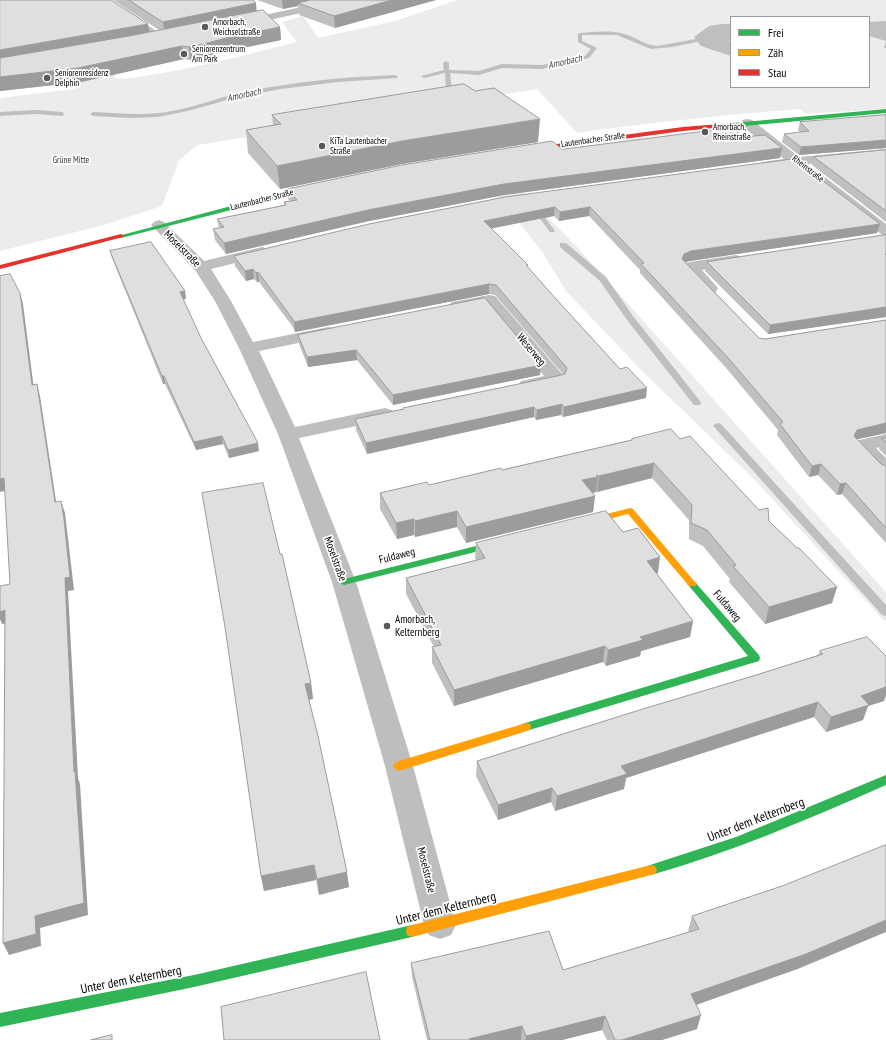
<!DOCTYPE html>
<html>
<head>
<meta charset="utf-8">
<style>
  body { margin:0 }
  #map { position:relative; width:886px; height:1040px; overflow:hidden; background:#fff; font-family:"PT Sans Narrow",sans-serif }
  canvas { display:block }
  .legend { position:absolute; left:730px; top:16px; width:140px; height:72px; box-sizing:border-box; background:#fff; border:1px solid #999; margin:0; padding:5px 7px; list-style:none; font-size:12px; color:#000 }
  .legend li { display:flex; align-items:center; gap:8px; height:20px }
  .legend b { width:20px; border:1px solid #999 }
</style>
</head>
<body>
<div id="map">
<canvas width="886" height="1040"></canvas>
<ul class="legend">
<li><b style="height:5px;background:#30b455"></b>Frei</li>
<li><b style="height:5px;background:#ff9f0a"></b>Zäh</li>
<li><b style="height:5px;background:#e5322d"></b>Stau</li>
</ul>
</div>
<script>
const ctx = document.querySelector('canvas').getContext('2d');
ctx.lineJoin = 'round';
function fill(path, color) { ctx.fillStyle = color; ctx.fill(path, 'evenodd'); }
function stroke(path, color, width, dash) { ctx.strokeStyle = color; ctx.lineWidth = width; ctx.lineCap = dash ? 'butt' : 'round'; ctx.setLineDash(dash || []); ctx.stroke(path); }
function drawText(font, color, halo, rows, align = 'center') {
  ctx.font = font + ' "PT Sans Narrow",sans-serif'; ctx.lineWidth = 3.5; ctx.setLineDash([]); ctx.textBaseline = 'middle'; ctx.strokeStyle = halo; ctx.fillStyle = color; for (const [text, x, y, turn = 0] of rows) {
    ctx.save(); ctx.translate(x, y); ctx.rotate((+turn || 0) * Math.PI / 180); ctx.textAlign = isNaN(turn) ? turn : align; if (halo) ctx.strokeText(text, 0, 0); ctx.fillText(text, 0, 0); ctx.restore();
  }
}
fill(new Path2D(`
  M457,0H886V109L806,114L800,109C726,115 651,122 577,133L537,89L198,145L179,160L162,206L104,225L0,251V98L74,89L80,86L86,59L121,54L114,78C130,80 147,75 163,73C208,65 253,53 297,42L282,22L303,16L318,38L395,21ZM731,17H869V87H731Z
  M490,159L578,248L886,592V623L753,478L643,372L566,291L543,253L505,205L461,164Z`), '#ececec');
fill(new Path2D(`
  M886,21V48H884L886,41L869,36V22Z
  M722,24H731V39L729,40L731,44V56L701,46L694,37L709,26Z`), '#bfbfbf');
fill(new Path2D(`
  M731,27V29L716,31L711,39L672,47L651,49L617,35H582V41L597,48L589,58L542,69L502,68L479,75L450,73L452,90L444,98L441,96L446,90L445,73L424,78L421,76L444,70L443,63L446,61L449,63V70L479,71L502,64L542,65L585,56L591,49L578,42V34L580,33C595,32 610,30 624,34C636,37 644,45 657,46L707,37L712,29Z
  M395,75L398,77L397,78L338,82L281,89L234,98L188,111L158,117L130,118L93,116L90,114L93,112C117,113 142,116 166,112C193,108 217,98 243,92C293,82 344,77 395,75Z
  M36,110L62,112L65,114L62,116L36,114L0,116V112Z
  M533,207H537L555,231L554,232H550L532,208Z
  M560,243H566L606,277L633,316L700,401L701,403L700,405H694L627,320L600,281L560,247Z
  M718,423L721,424L886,605V616L882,615L715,428L713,426L715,424Z`), '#bfbfbf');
fill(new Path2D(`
  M98,0H110L168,39L167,41H159Z
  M334,0H353L348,3L241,26L236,23L241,20Z
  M747,119L752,120L799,157L886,149V157L808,164L886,224V236L881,234L793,166L767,169L762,168L760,165L762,162L784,159L742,126L741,123L742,120Z
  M159,220L164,222L204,261L262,247L268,249L270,252L268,255L211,269L231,301L253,342L328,327L334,328L337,332L334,336L328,337L259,351L295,427L385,408L392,410L395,414L392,418L385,420L299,438L356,582L413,766L456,925L451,935L440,939L429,935L424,925L385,766L332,582L278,434L239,348L215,301L195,270L151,225L154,222Z
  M736,255L742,257L744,260L742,263L702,270L718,288L716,292C702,295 689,278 682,267L684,264L690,262Z
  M489,295L495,296L563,375L565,379L563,383L528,391L521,389L519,385L521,381L544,376L485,306L458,311L452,310L449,306L452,302Z
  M886,434V446L876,448L886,458V476L879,474L852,445L855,441Z`), '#bebebe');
fill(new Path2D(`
  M886,109V113L733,127L730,125L733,123Z
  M316,185L318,186V188L121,238L118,236L235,205Z
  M504,539L507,540L509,542L507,544L344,585L339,582L344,579Z
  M692,581L695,582L759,655L760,658L759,661L526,731L522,730L521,727L522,724L748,656L689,586L687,584L689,582Z
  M886,775V785C809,819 732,852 651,875L647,874L645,870L647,866L736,837Z
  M412,925L417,927L418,931L417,935L412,937L194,987L0,1027V1013L194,975Z`), '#30b455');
fill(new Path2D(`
  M630,508L633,509L695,582L697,584L695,586H689L628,514L582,526L577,523L579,521Z
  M526,723L530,724L531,727L530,730L399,771L395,769L393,766L395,763L399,761Z
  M651,865L655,866L657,870L655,874L651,875L412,937L407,935L406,931L407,927L412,925Z`), '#ff9f0a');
fill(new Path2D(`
  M733,123L736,125L735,126L683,131L527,152L524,150L527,148L683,127Z
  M121,234L124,236L123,237L0,269V265Z`), '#e5322d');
fill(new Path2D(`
  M0,0L149,32L159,30L113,0H253L256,3V11L280,27L281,40L228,51L209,56L190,60L184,59L81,82L0,91Z
  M257,0H436L335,28L299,15L298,6L283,9Z
  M272,115L538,142L402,164L280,189L248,153L246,130L273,125Z
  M886,115V148L799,155L782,142L784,134L800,132L798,130L800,122Z
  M743,137L782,148L780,158L504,195L369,221L226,254L215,240L213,229L219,228L217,219L284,205V202L290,201L288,199L287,189L562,149Z
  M886,150V222L812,165L814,157Z
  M505,197L880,224L877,233L690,261L686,262L759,338L765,339L886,320V433L857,439L881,464L886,466V543L842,494L837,495L818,475L809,477L777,435L778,430L727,369L640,273V270L589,216L559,221L554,216L491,228L528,265L527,267L556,299L646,398L563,417L561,415L536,420L534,417L367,454L356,430L355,419L403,409V408L557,376L563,374L495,295L489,294L295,332L293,327L259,282H257L254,279L246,281L235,266L234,256Z
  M886,235V317L768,334L705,271L707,262Z
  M110,251L185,291L186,299H183L201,338L259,451L229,458L223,444L196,450L165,384H163L112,258Z
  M298,335L540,375L393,405L357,360L308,367L299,344Z
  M882,438H886V456L879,449Z
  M632,439H680L769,521L837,587L832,603L765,624L729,582L730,579L703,546L689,539V520L652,478L597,492H596L593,493L595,496L593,512L466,543L457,527L415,537L414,535L397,539L380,509V493L429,485L502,470L631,440Z
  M623,532L658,573H656L693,621L690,637L641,651L640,656L606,666L603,662L454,706L432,663V647H434L406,594V578L476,560L475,558L476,543Z
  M280,554L311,683L313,699L309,700L349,887L319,895L316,880L264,891L261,876Z
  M820,651L886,656V695L884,701L868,706L863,720L826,732L814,717L626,778L624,789L555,811L551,802L498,820L476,776L477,761L753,676L818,655Z
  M692,916L800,968L696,1005L697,1029L662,1040H607L602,1030L562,1040H427L412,977L411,963L563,970L689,932L688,931Z`), '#c0c0c0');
fill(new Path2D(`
  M282,0H327L298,3V6L283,9Z
  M392,0H436L335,28L334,16Z
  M256,3L257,15L165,34L163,22Z
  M148,24L150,37L0,63V50Z
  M280,27L281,40L228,51L209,56L190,60L189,47L226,38Z
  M182,46L184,59L81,82L0,91V77Z
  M540,119L538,142L402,164L280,189L277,166L402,141Z
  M886,140V148L799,155L801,147Z
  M782,148L780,158L504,195L369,221L226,254L224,243L368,210L504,184Z
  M555,207L554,216L484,230V221Z
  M590,207L589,216L559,221L560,212Z
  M880,224L877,233L690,261L683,263L682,259L684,254L691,251Z
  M253,269L254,279L246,281L245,271Z
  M258,272L259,282H257L256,273Z
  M489,284V294L295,332L294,322Z
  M185,291L186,299L181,300L180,292Z
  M20,293L23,304L35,397L32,385Z
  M886,307V317L768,334L770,325Z
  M356,350L357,360L308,367L307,357Z
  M541,365L540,375L393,405V395Z
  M162,376H164L165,384H163Z
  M37,384L40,396L58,514L55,502Z
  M647,388L646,398L563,417L564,407Z
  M562,404L561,415L536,420L537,410Z
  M534,407V417L367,454L366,443Z
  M886,423V433L854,440V436L857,430Z
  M222,436L223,444L196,450L194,442Z
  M258,443L259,451L229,458L228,450Z
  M654,463L652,478L597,492L599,476Z
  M821,464L818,475L809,477L812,466Z
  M598,477L596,492L581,496L582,480Z
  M4,478L8,490L0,492V479Z
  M846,483L842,494L837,495L840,484Z
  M595,496L593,512L466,543V527Z
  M61,501L65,513L74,590L68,591L78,778L80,784L88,915L40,928L41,946L9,955L3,943L35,916L74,772Z
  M457,511V527L415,537V521Z
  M414,519V535L397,539L396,523Z
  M660,557L658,573L644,577L647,561Z
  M837,587L832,603L765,624L769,607Z
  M5,610L9,623L2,624L0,619V612Z
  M693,621L690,637L641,651L640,656L606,666L608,650L640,637Z
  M605,646L603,662L454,706V690Z
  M886,681V695L884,701L868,706L863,720L826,732L831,717L861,696Z
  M311,683L313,699L307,700L305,684Z
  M818,702L814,717L626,778L624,789L555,811L557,796L621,766Z
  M552,788L551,802L498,820V805Z
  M314,865L316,880L264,891L261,876Z
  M347,872L349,887L319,895L317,879Z
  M886,920V932L800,968L687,1008L691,994Z
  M701,1015L697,1029L662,1040H622Z
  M605,1016L602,1030L562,1040H525L526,1036Z
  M522,1026L521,1040H469V1039Z`), '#9c9c9c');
const building = new Path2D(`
  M0,0H111L148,24L0,50Z
  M129,0H253L256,3L163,22Z
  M311,0H392L334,16L298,3Z
  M263,10L280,27L226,38L207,43L189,47L182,46L78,68L0,77V58L129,36Z
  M464,84L475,91L494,88L540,119L402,141L277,166L246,130L281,124L272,115Z
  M886,115V140L801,147L784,134L809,131L800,122Z
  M732,128L743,137L765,135L782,148L504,184L368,210L224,243L213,229L224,227L217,219L286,205L284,202L297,200L287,189L402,165L552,141L562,149Z
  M886,150V211L814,157Z
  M794,159L880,224L691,251L684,254L682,259L759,338L765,339L886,320V423L857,430L854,436L881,464L886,466V528L846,483L840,484L821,464L812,466L780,424L783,422L729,359L641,264L644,263L590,207L560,212L555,207L484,221L528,265H526L556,299L620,369L627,367L647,388L564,407L562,404L537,410L534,407L366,443L355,419L404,409L403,408L557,376L565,374L567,368L496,285L489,284L294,322L292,318L258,272L256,273L253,269L245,271L234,256L369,224L505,197Z
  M886,235V254H885L886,255V307L770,325L707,262Z
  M151,242L185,291L180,292L201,338L258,443L228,450L222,436L194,442L164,376H162L110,251Z
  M10,274L20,293L32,385L37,384L55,502L61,501L64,519L70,577L65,578L74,772L75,771L84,903L35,916L36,934L3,943L5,610L0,612V586L10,584L4,478L0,479V276Z
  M485,298L541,365L393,395L356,350L307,357L298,335Z
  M671,429L680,439L690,436L759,510L768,508L769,521L797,548H799L837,587L769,607L733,566L736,565L707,530L691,523L692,505L654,463L599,476L596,475L598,477L582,480L595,496L466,527L457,511L415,521L414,519L396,523L380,493L427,482L429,485L501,468L502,470L632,440V439Z
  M882,438H886V442Z
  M263,483L280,554H282L311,683L305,684L318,736L347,872L317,879L314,865L261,876L225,627L202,493Z
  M606,511L623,532L638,528L660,557L647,561L693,621L640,637L643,640L608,650L605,646L454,690L432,647L441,645L406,578L485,558L476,543Z
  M867,637L886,656V681H885L886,682V687L861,696L869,705L831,717L818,702L621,766L627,774L557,796L552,788L498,805L477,761L646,708L753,676L823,654L820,651Z
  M886,845V920L806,954L691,994L701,1015L622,1040H615L605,1016L526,1036L522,1026L469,1039V1040H430L411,963L549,931L563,970L699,929L692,916L782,886Z
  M366,972L380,1040H224L221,1007Z
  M112,1035V1040H91Z`);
fill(building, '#dfdfdf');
stroke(building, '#9c9c9c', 1);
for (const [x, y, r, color] of [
  [205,27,4,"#595959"],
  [184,54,4,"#595959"],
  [47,78,4,"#595959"],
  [705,132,4,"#595959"],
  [322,146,4,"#595959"],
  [387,626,4,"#595959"]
]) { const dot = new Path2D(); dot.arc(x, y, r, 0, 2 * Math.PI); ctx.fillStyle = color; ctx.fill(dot); stroke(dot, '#fff', 1.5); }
drawText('9px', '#000', '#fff', [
  ["Amorbach,",213,22],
  ["Weichselstraße",213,32],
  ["Seniorenzentrum",192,49],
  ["Am Park",192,59],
  ["Seniorenresidenz",55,73],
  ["Delphin",55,83],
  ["Amorbach,",713,127],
  ["Rheinstraße",713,137],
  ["KiTa Lautenbacher",330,141],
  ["Straße",330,151]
], 'left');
drawText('9px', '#000', '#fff', [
  ["Lautenbacher Straße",593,140,-8],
  ["Rheinstraße",808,169,38],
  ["Lautenbacher Straße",262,200,-14]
]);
drawText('9px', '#333', '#fff', [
  ["Grüne Mitte",71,160]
]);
drawText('italic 10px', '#444', '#fff', [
  ["Amorbach",565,62,-13],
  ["Amorbach",244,95,-12]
]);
drawText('11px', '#000', '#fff', [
  ["Moselstraße",182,249,45],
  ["Weserweg",531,350,50],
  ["Fuldaweg",397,556,-14],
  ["Moselstraße",335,559,70],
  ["Fuldaweg",727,606,50],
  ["Moselstraße",426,870,76]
]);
drawText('11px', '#000', '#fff', [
  ["Amorbach,",395,620],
  ["Kelternberg",395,633]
], 'left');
drawText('13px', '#000', '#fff', [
  ["Unter dem Kelternberg",756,820,-21],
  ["Unter dem Kelternberg",446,909,-14],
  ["Unter dem Kelternberg",131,980,-11]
]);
</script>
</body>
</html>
